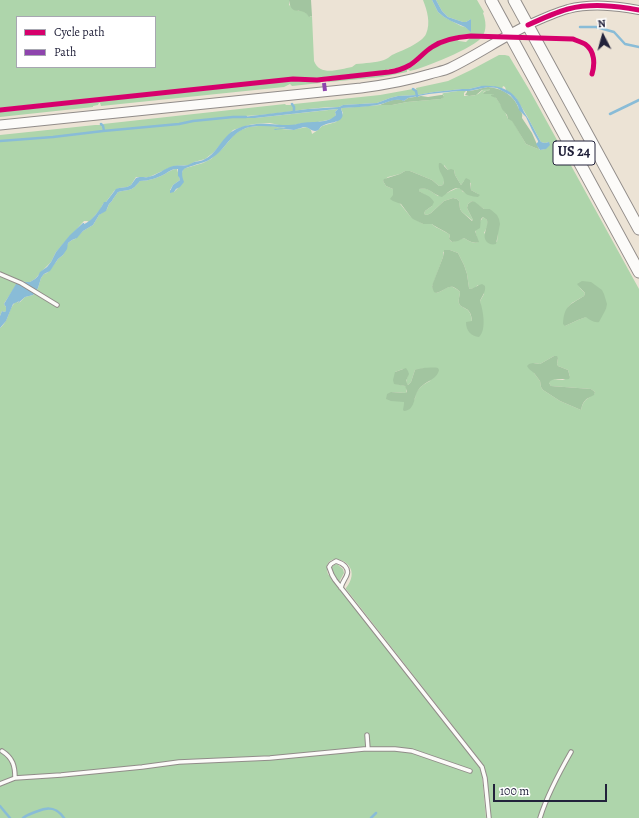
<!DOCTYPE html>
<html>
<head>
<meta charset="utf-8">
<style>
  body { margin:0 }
  #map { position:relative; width:639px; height:818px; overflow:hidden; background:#ece3d5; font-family:Alegreya,serif }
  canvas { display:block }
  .legend { position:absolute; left:16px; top:16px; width:140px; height:52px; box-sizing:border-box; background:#fff; border:1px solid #a7a7b1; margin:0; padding:5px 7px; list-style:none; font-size:12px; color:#22223b }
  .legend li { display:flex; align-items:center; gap:8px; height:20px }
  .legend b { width:20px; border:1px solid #a7a7b1 }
  .north { position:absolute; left:583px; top:16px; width:40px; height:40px; -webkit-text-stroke:3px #fff; paint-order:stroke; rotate:354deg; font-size:11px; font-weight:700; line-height:16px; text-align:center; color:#22223b }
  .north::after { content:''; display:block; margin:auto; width:14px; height:18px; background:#22223b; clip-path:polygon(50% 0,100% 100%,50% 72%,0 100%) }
  .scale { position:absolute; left:493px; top:784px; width:114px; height:18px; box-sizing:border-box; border:2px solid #22223b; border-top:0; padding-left:5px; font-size:12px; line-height:14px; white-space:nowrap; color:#22223b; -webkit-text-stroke:3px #fff; paint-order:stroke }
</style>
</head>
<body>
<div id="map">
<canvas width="639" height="818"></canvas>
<ul class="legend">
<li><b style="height:5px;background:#d6006c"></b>Cycle path</li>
<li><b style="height:5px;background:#8e44ad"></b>Path</li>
</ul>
<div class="north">N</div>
<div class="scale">100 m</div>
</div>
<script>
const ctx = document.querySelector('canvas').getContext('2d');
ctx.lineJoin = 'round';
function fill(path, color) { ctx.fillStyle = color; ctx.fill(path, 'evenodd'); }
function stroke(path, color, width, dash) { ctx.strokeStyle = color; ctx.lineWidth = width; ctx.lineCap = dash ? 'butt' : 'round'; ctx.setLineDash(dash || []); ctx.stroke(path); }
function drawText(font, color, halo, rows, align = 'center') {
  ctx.font = font + ' Alegreya,serif'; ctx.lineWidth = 3; ctx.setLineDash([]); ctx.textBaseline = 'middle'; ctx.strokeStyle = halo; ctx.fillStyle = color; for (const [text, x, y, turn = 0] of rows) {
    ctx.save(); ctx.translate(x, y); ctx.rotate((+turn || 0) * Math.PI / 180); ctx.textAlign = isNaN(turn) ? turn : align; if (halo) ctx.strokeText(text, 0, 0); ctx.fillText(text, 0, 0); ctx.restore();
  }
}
fill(new Path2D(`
  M0,0H289V5L298,11H303L306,13L310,17L312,16L314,61C320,77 340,69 352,67L356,64C365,63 375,63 384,60C387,59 389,57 392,55C401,51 422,43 426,34C431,23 427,10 423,0H432L438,12L444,17L461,26L465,27L468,29L471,19L466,22H463L448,17L442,11L436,0H477L484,12L483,13C486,21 487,30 482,37C474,48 424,68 410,71L409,70H407V72L382,77L329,82L327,81L386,74L403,70L410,68L417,63L425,54L435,47L456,39L459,41L466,42L471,37V34L459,35L437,42L428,47L410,63L402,67L380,71L324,77L314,78L296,77L0,108ZM17,17H155V67H17Z
  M499,55H505L509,56L530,91L639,289V818H491L486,772L482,763L346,589V588C368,560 319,547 328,574L481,769L482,775L486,818H0V328C10,320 8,307 17,301H19L17,303L20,302L25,297L33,295L35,293L38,288L41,278L44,274L47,273L56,262L58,259L63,255L68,243L72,240L75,239L83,231L93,225L99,215L107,209L109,204L112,201L113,199L118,192C131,189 131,192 140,181C149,181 157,178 165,174C169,171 173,169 177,169L180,180L173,185L170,190L174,192L178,188L182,177V173L183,169L186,168L203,163L211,159L223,148L234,135L241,130L249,127L258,126H271L276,127L286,128L282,129L292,130L307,127L311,130L312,134L318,130L322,126L336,122L342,115L343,113L341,109L342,108L380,105H392L407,102L441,99L444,96L442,94L444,93L458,91H466L464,93V96C469,96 474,96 478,94C484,90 481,89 490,89V90L483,92L485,94H494H493L495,97C499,101 506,113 508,119L512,120L526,144L538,149H539L540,150L545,149L549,142L545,143L541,142L527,116L524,111L516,98L506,90L505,87L503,86L502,89L492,86H481L469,89H462L434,92L417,95L398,96L390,98L377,103L343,105L339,107C307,107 276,115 245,116L243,117L255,118L338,109L335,112L336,115L334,118L328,120L313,123H302L291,126L279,125L270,123L254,124L249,125L233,130L214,152L205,159L194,162L189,165L174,166L169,168L149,177H136L131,185L127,187L119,188L114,191L106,202L103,204L100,210L89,222L87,221H84L64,243L56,252L51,262L42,271L35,279L30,282H26L19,281L5,302L4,304L6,307V311L4,312L2,311L0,316V135L95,125H101L103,129H104L103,124L285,104L286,105H293V110H294V104L380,95L413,89L417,93L416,88L448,81L471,70ZM444,165L448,170H454L455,175L461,185L464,181L471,183V190L478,194L463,192L461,189L458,188C450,191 446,194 438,196C432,192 426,186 419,189V191L425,195L432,206L425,211L424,214L427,215L431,213L444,201L453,198L457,199L459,201L460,209L462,212L473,221V220L467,208L468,204L472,201L484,209H490L498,230L497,242L484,233L488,225L487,220L483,217L475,230L478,242C473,244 469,241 464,238L452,242C449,240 449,238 450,235C444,230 437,229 432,224H423L410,216L393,195V189L386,186L383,181L388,177L400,174L405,171H410L432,180L439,186L443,185C445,181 444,171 444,165ZM450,250L458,253L464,265L467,274L469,288L470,289L475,288L478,285L484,294L480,301L483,324L472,322C471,305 461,310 459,303C458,300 460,295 460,292C449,281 447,290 436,293L432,287L443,257V252ZM579,287L606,309L578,320L565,326L568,307L572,303L584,296L585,293ZM554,356L558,358L557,364L558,366L568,370L570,377L563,380L552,379L549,381V383L551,386L591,389L595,392L594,394C586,400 583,400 581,410L560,401L543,390L541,387L540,381L534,373L533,363L540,364ZM435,368L430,381C422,385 415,390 415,399L404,404V401H391V392L406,393C407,390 407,388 405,386L397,384L395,372L403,369L408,374L406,382L408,385L411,382L415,370L418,369Z
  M292,81H322L320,83L292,86L290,84L284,87L101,106L100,103H99L98,105L93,106V107L0,117V112Z
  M337,564L343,569L344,573L339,582L332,572V567L334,565Z`), '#aed5ab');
fill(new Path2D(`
  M289,0H311L312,16L309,17C302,5 291,18 289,0Z
  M488,87C502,88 514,95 519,109C521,112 523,113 522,118L532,133L539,149H538L526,144L512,121L508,119L507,115L502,109L500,104L496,98L491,96V95L494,94H484L483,93L486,91L490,90V89L482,90L476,95L469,96L465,95L467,92V91C474,91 481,88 488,87Z
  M441,95H443L444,97L441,99L407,102L392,105H380C387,102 396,97 404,101L408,98L421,96L428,97Z
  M439,163H441L448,170L451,169L454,170L455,175L461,185L466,178L470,180L471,190L480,195L478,197C475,197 472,196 468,195C464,193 461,188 457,188C451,189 446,194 442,197C434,195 428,186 419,189V191C425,195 430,195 434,202L432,206L425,211L424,214L427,215L431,213L444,201L453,198L457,199L459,201L460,209L462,212L472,221L473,220L467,208L468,204L472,201L475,202L484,209H490L497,215L499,219L500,224L496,244C489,246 483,241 485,233C486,227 488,226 487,220L483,217L481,219L480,228L475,231L479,242C473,244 469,241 464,238L458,241L452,242L449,239L450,235C444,230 437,228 432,224H423L413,219L410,216L401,204L393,201L390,199L393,195V189L386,186L383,181L384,179L400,174L405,171H410L432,180L439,186L443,185C447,177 437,173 439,163Z
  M444,250H450L458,253L464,265L467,274L469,288L470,289C475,288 478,285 482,284L485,286C486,292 482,296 480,301C483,310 487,330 479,337C471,336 466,331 466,322L472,321C471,305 461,310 459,303C458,300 460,295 460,292C450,281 447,290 436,293L434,292L432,287L433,283L443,257Z
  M582,281L591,282L602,290L604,294L607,304L606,309L599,322C594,323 590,320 586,317L578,320L565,326L563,324C564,305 570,305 584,296L585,293L577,284Z
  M554,356H557L558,358L557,364L558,366L568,370L570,377L569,379C562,380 552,377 549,383L551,386L591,389L595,392L594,395C586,399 583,400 581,410L560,401L543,390L541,387L540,381L534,373L529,369L527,366L529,364L533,363L540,364Z
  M406,368L408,371L409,374L406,381L408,385L411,382L415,370C419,368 433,367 438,368L439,370C437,380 425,381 419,389C413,396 416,410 404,411L403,410L404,404V402L391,401L386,399L387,394L391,392L406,393L407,391L405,386L394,384L393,380L395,372Z`), '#a2c5a0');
fill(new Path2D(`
  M432,0H436L442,11L448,17L463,22H466L471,19V32L465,27L451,21L444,17L438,12Z
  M481,86C494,85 508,87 517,99C520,103 522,108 524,112C531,122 535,132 541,142L545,143L549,142L550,145L546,149L540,150L536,144L538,142V141L532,130L526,117L519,110L518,106L515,101L510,95L497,88L488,87L469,91H458L429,94L408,98L404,101C394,97 386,104 377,105C365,107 353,107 342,108L341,109C348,124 330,121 322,126C319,127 320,131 315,131C312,131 309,128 306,127C302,127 298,129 294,130C291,130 288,129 285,129C282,129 278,129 275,130L274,129L286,128C283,127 280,128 277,127C267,126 256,125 246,128C235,132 230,140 223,148C219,153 214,157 209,160C204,163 185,167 183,170C181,174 183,179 184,182L180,187L176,189L174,192L170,193V191L173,185L180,180L179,177L178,176V169H177C172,169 169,171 165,174C157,178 149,181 140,181C131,192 131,189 118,192L113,199L112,201L109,204L106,211L99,215L93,225L83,231L77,238L72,240L68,243L67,249L63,255L58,259L50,271L44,274L41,278L38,288L35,293L33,295L25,297L17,304L19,301L13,304L6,321L0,328V316L2,311L4,312L6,311V307L4,304L16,284L19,281L26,282H30L35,279L38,276L40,272L47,267L51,262L56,252L70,235L83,223H84V224C91,222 101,209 104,202H106L116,189L119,188L127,187L131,185L136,178C141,176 144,178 148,177C156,176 165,168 173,166C178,165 183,166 188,165C190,164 192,163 194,162C198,161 202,161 205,159C215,154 219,144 226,137C232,130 241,126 250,125C263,122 276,125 289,125C293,125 297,124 301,123C312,121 328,124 336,115L335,112L338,109L327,110L255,118H244L243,117L308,109L339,107L343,105L377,103L390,98L398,96L417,95L434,92L462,89H469Z`), '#89bcd7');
stroke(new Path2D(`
  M580,27H596L614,32L625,44L639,47
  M413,89L416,91L417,96
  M292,104L294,107V112
  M610,114L639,100
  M101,124L103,126L104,131
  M0,141L53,137L103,131L179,124L193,121L233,117H246
  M0,806L10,818
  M23,818C27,815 32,813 38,811C49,806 57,808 64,818
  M371,818L376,813`), '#89bcd7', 2.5);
const service = new Path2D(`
  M0,274L21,283L57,305
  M341,588C342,580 352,574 345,566C342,563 339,562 336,561L331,564L329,567L332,575L335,580L482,767L485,778L489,818
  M367,735L368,749
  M2,751C13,758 15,766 15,778
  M0,784L15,778L61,775L142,767L179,762L270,758L364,749H395L412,751L470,771
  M540,818C547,795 559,773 571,752`);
const tertiary = new Path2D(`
  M528,25C541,19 554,13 568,9C592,3 616,6 639,10`);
const secondary = new Path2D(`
  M0,125L361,88C384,85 407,81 430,74C436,72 444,71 450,68C477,55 501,38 528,25`);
const trunk = new Path2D(`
  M491,0L639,272
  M514,0L639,229`);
stroke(service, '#918c89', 5.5);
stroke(tertiary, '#918c89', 10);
stroke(secondary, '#918c89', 11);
stroke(trunk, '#918c89', 13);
stroke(service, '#fcfbf9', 3.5);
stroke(tertiary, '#fcfbf9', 8);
stroke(secondary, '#fcfbf9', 9);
stroke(trunk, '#fcfbf9', 11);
stroke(new Path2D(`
  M324,83L325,91`), '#8e44ad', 4, [8, 4]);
stroke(new Path2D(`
  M528,25C541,19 554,13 568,9C592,3 616,6 639,10
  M0,110L293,79L317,80L389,72C396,71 403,69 410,65C418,60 424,52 432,47C444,39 457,37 471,36L573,39C577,41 582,42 585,44C595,51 595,64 592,74`), '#d6006c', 5);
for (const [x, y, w] of [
  [574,153,42]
]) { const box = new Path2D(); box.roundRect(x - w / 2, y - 12, w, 24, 3); ctx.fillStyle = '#fff'; ctx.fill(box); stroke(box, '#22223b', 1); }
drawText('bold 14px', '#22223b', null, [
  ["US 24",574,153]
]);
</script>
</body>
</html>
